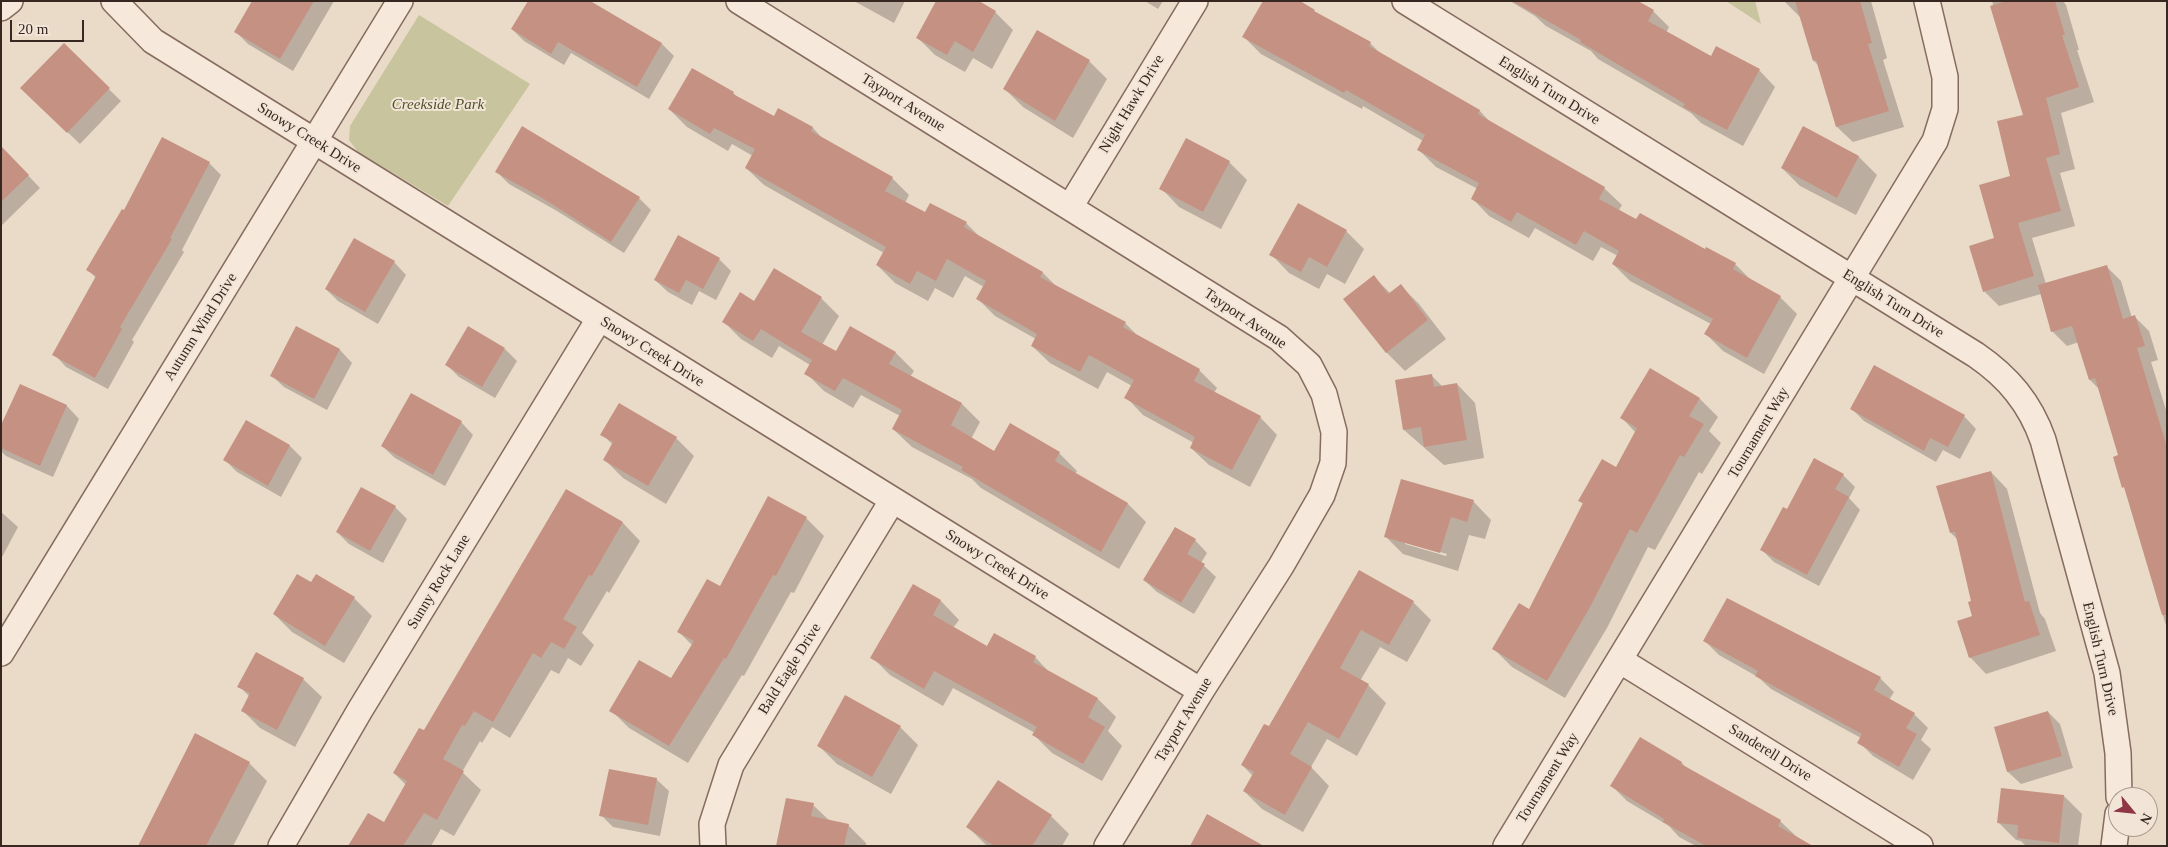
<!DOCTYPE html>
<html>
<head>
<meta charset="utf-8">
<style>
  body { margin:0 }
  #map { position:relative; width:2168px; height:847px; overflow:hidden; background:#eadac8; font-family:"Times New Roman",serif }
  canvas { display:block }
  .frame { position:absolute; inset:0; border:2px solid #372721; pointer-events:none }
  .north { position:absolute; left:2108px; top:787px; width:50px; height:50px; box-sizing:border-box; background:#f2e5d7; border:1px solid #a7998e; border-radius:50%; rotate:118deg; font-size:14px; font-weight:700; line-height:20px; text-align:center; color:#372721 }
  .north::after { content:''; display:block; margin:auto; width:18px; height:22px; background:#8e3546; clip-path:polygon(50% 0,100% 100%,50% 72%,0 100%) }
  .scale { position:absolute; left:10px; top:20px; width:74px; height:22px; box-sizing:border-box; border:2px solid #372721; border-top:0; padding-left:6px; font-size:15px; line-height:18px; white-space:nowrap; color:#372721; -webkit-text-stroke:4px #f2e5d7; paint-order:stroke }
</style>
</head>
<body>
<div id="map">
<canvas width="2168" height="847"></canvas>
<div class="frame"></div>
<div class="north">N</div>
<div class="scale">20 m</div>
</div>
<script>
const ctx = document.querySelector('canvas').getContext('2d');
ctx.lineJoin = 'round';
function fill(path, color) { ctx.fillStyle = color; ctx.fill(path, 'evenodd'); }
function stroke(path, color, width, dash) { ctx.strokeStyle = color; ctx.lineWidth = width; ctx.lineCap = dash ? 'butt' : 'round'; ctx.setLineDash(dash || []); ctx.stroke(path); }
function drawText(font, color, halo, rows, align = 'center') {
  ctx.font = font + ' "Times New Roman",serif'; ctx.lineWidth = 4; ctx.setLineDash([]); ctx.textBaseline = 'middle'; ctx.strokeStyle = halo; ctx.fillStyle = color; for (const [text, x, y, turn = 0] of rows) {
    ctx.save(); ctx.translate(x, y); ctx.rotate((+turn || 0) * Math.PI / 180); ctx.textAlign = isNaN(turn) ? turn : align; if (halo) ctx.strokeText(text, 0, 0); ctx.fillText(text, 0, 0); ctx.restore();
  }
}
fill(new Path2D(`
  M1726,1H1755L1761,24Z
  M419,15L530,84L448,206L358,152L349,140L350,126Z`), '#c8c49d');
fill(new Path2D(`
  M254,1H334L293,71L248,44L236,32Z
  M590,1L662,44L674,56L649,99L571,53L564,65L524,41L512,29Z
  M854,1H905L894,23Z
  M1145,1H1163L1158,9Z
  M1510,1H1635L1653,11L1669,27L1666,33L1711,58L1759,70L1775,87L1743,146L1701,123L1691,113L1598,59L1591,51L1546,26L1535,16Z
  M1784,1H1871L1887,58L1883,60L1904,127L1853,142L1837,127L1819,66L1814,61L1800,17Z
  M1992,1H2063L2066,5L2079,50H2077L2094,102L2061,113L2075,169L2060,173L2075,226L2032,238L2046,284L2107,267L2121,281L2132,318L2135,317L2149,331L2158,360L2151,362L2167,413V629L2126,490L2124,487L2120,456L2100,390L2090,380L2079,342L2067,346L2052,331L2041,294L1999,306L1984,291L2024,116Z
  M995,12L1013,30L992,69L973,58L965,72L935,55L917,37Z
  M1318,15L1370,43L1382,55L1479,110L1492,124L1604,188L1622,205L1619,210L1637,221L1735,264L1752,281L1780,297L1797,314L1764,374L1723,351L1706,334L1711,324L1630,281L1613,264L1618,256L1601,247L1593,261L1535,228L1529,238L1489,216L1472,198L1478,189L1436,167L1419,150L1423,141L1363,106L1362,109L1261,54L1244,37Z
  M64,45L121,101L80,144L34,100Z
  M1089,61L1107,79L1073,138L1023,107L1005,89Z
  M733,93L740,99L774,118L778,110L813,128L824,140L892,178L909,195L905,203L926,214L966,223L981,238L1043,273L1058,288L1125,323L1137,335L1199,370L1217,388L1214,393L1260,417L1277,435L1250,487L1209,465L1191,448L1194,443L1143,415L1126,397L1132,386L1107,372L1098,389L1050,363L1032,346L1036,339L995,316L977,298L984,287L965,276L953,298L935,288L928,301L895,283L877,265L884,253L764,185L746,168L753,156L732,144L728,151L687,127L669,109Z
  M1803,128L1859,157L1877,175L1856,215L1800,186L1782,168Z
  M1,147L40,188L1,226Z
  M1229,162L1247,180L1221,229L1179,207L1161,188Z
  M209,163L221,175L182,250L184,252L132,340L134,342L108,389L66,367L54,354L96,278L88,270Z
  M497,172L639,198L651,210L624,253L557,211L509,184Z
  M1346,231L1364,249L1345,284L1327,274L1319,289L1289,273L1271,254Z
  M719,259L731,271L716,300L699,291L692,305L668,292L655,280Z
  M394,262L406,275L378,324L338,301L326,289Z
  M1374,277L1391,294L1401,286L1419,304L1446,339L1405,371L1386,352Z
  M821,298L839,316L822,345L836,353H896L914,371L910,377L962,404L980,422L971,439L994,453H1059L1077,471L1075,474L1128,504L1146,522L1119,569L981,488L972,479L912,447L893,429L900,416L861,395L853,408L824,391L806,373L810,365L779,346L772,358L741,339L723,321L754,303Z
  M297,328L340,350L352,363L327,410L284,387L271,375Z
  M505,349L517,361L495,398L459,377L447,365Z
  M1650,370L1700,399L1718,417L1709,431L1721,443L1702,474L1699,472L1655,550L1648,547L1607,628L1565,698L1512,667L1494,649L1529,610L1584,505L1580,501L1617,469L1636,433L1622,418Z
  M1431,375L1443,387L1457,384L1475,403L1484,458L1444,465L1404,430Z
  M20,386L67,406L79,419L53,477L6,456L1,451V428Z
  M1852,409L1964,416L1976,429L1960,459L1943,450L1936,462L1864,421Z
  M246,421L290,446L302,458L281,497L237,472L225,460Z
  M461,422L473,435L445,486L395,458L382,446Z
  M602,434L676,438L694,456L666,504L623,478L605,460L613,445Z
  M1991,472L2007,489L2040,613L2045,619L2056,651L1986,674L1970,657L1974,617L1973,602L1958,540L1951,533Z
  M1843,475L1855,487L1849,498L1860,510L1819,586L1774,562L1762,550L1787,510Z
  M566,491L623,523L640,541L609,593L607,591L582,633L594,645L581,666L568,658L559,674L551,670L510,738L492,727L482,743L480,741L462,772L481,790L454,836L441,829L431,846H349L385,824L406,785L394,773L424,732Z
  M1473,501L1491,520L1485,539L1469,535L1458,571L1403,554L1385,536ZM1405,542L1447,554L1446,556L1405,544Z
  M395,507L407,519L383,563L349,544L337,532Z
  M1,512L18,527L1,559Z
  M806,518L824,536L794,593L791,592L744,676L742,675L688,763L629,728L611,710L672,680L693,646L678,631L720,588Z
  M1195,540L1207,553L1201,563L1216,577L1194,614L1157,592L1144,580Z
  M1359,572L1413,602L1431,620L1407,662L1380,647L1360,681L1368,685L1386,703L1357,756L1327,739L1311,767L1329,786L1303,832L1262,809L1244,791L1253,776L1242,765L1269,728Z
  M312,584L354,598L372,616L344,663L292,632L274,614Z
  M914,586L941,601L959,620L953,628L987,648L1035,657L1051,674L1098,699L1116,717L1108,731L1122,746L1102,781L1052,753L1034,735L1035,733L953,688L943,706L890,675L872,657Z
  M1705,641L1880,678L1894,692L1889,700L1914,714L1928,728L1921,740L1931,749L1913,780L1873,756L1859,742L1861,738L1771,689L1758,677L1719,655Z
  M303,679L322,697L295,747L260,728L242,710L250,697L239,686Z
  M2048,712L2060,724L2073,768L2021,784L2008,772L1995,728Z
  M900,727L918,745L891,794L837,764L819,746Z
  M1640,739L1682,763L1688,770L1780,821L1796,836L1811,846H1696L1679,837L1669,826L1627,801L1612,786Z
  M249,763L267,781L233,846H139Z
  M656,779L669,791L660,836L613,827L601,815Z
  M998,781L1051,816L1069,834L1062,846H987L968,827Z
  M2064,796L2082,814L2078,846H2026L2021,841L2016,840L1998,822Z
  M813,805L830,821L848,825L866,843V846H777Z`), '#0003');
fill(new Path2D(`
  M252,1H314L280,59L234,32Z
  M528,1H590L662,43L637,87L558,42L551,54L511,29Z
  M936,1H979L996,11L973,52L955,41L947,55L916,38Z
  M1263,1H1300L1315,10L1314,11L1371,42L1369,46L1480,110L1478,114L1605,187L1599,199L1636,219L1640,213L1705,249L1706,247L1736,263L1733,269L1781,296L1747,358L1704,334L1713,319L1612,264L1619,251L1584,231L1576,245L1517,212L1511,222L1471,199L1479,183L1417,150L1425,135L1346,90L1344,93L1242,37Z
  M1512,1H1638L1654,10L1648,21L1711,56L1716,46L1760,69L1727,130L1683,107L1685,104L1580,42L1581,40Z
  M1795,1H1860L1872,43L1868,44L1889,111L1836,127L1816,60L1813,61Z
  M2007,1H2055L2065,35H2062L2079,87L2046,98L2060,154L2046,158L2061,211L2018,223L2034,276L1983,292L1969,246L1994,238L1979,185L2010,176L1997,121L2023,115L1990,6Z
  M1037,30L1090,60L1055,121L1003,89Z
  M64,43L110,88L67,133L20,88Z
  M692,68L734,92L733,94L774,116L778,108L813,127L811,131L893,177L885,191L925,212L930,203L967,222L964,227L1043,272L1040,277L1126,322L1123,327L1200,369L1194,381L1261,416L1232,470L1190,448L1195,437L1124,398L1134,380L1089,355L1080,372L1031,346L1037,334L976,299L986,281L947,259L936,281L917,271L910,284L876,265L886,247L745,168L755,149L714,128L710,134L668,109Z
  M522,126L640,197L611,242L544,199L495,172Z
  M1803,126L1859,156L1837,198L1781,168Z
  M162,137L210,162L170,238L172,239L120,327L122,329L95,378L52,355L96,276L86,270L122,209L124,210Z
  M1186,138L1230,161L1203,212L1159,189Z
  M1,146L29,175L1,202Z
  M1298,203L1347,230L1327,267L1309,257L1301,272L1269,255Z
  M678,235L720,258L703,289L686,280L679,293L654,280Z
  M354,238L395,261L365,312L325,289Z
  M2107,265L2123,319L2135,315L2145,346L2137,348L2167,447V615H2162L2124,487L2122,488L2113,457L2118,455L2095,378L2089,380L2072,326L2051,332L2038,285Z
  M774,268L822,297L801,332L836,351L850,326L896,352L889,364L962,403L951,425L994,451L1010,423L1060,452L1055,461L1128,503L1101,552L961,470L963,467L892,429L902,410L843,378L835,391L804,374L812,360L790,347L761,329L753,341L722,322L740,292L754,301Z
  M1374,275L1388,294L1401,284L1428,320L1386,353L1343,299Z
  M296,326L340,349L314,399L270,376Z
  M468,326L505,348L482,387L445,365Z
  M1874,365L1965,415L1948,447L1930,438L1924,451L1850,409Z
  M1650,368L1700,398L1689,416L1704,424L1684,457L1680,455L1637,533L1630,529L1589,609L1547,681L1492,649L1519,603L1529,609L1583,503L1578,501L1602,459L1616,467L1637,428L1620,418Z
  M1432,374L1434,387L1457,383L1467,440L1424,447L1421,427L1403,430L1395,380Z
  M20,384L67,405L40,466L1,448V425Z
  M411,393L462,421L433,475L381,446Z
  M619,403L677,437L648,486L603,460L613,442L600,435Z
  M246,420L290,445L268,486L223,460Z
  M1814,458L1844,474L1835,489L1849,497L1807,575L1760,550L1783,507L1787,509Z
  M1991,471L2025,602L2029,601L2040,635L1969,658L1957,621L1972,616L1968,602L1971,601L1955,532L1950,533L1936,486Z
  M1401,479L1474,500L1467,522L1451,517L1440,553L1384,537Z
  M361,487L396,506L370,551L336,532Z
  M566,489L623,522L592,576L589,575L563,619L577,627L564,649L551,642L541,658L533,653L493,722L474,711L465,726L462,725L443,759L464,771L437,820L424,813L403,846H348L368,813L384,822L407,781L393,773L419,728L424,730Z
  M768,496L807,517L776,576L773,575L726,659L724,658L669,746L609,711L639,660L671,678L694,641L677,632L707,579L720,586Z
  M1175,527L1196,539L1187,554L1205,564L1181,603L1143,580Z
  M1359,570L1414,601L1389,645L1361,630L1340,668L1369,684L1339,739L1308,722L1290,754L1312,767L1285,815L1243,791L1254,772L1241,765L1264,724L1269,726Z
  M297,574L311,582L316,574L355,597L325,646L273,614Z
  M913,584L941,600L933,615L987,646L994,633L1036,656L1033,662L1098,698L1088,717L1105,727L1083,764L1032,735L1037,727L934,671L924,689L870,658Z
  M1727,598L1881,677L1874,690L1915,713L1906,728L1917,734L1899,767L1857,743L1862,734L1755,676L1758,671L1703,641Z
  M256,652L304,678L277,730L241,711L250,693L237,687Z
  M845,695L901,726L872,777L817,746Z
  M2048,711L2062,756L2007,772L1994,727Z
  M195,733L250,762L206,846H138Z
  M1640,737L1682,762L1681,764L1781,820L1778,826L1813,846H1706L1663,822L1664,819L1610,786Z
  M609,769L657,778L648,825L599,816Z
  M998,780L1052,815L1032,846H994L966,827Z
  M2001,788L2064,795L2059,843L2017,838L2018,825L1997,823Z
  M786,798L814,803L811,816L849,824L844,846H776Z
  M1207,814L1264,846H1190Z`), '#c59182');
const street = new Path2D(`
  M114,1L153,41L1201,691
  M739,1L1279,338L1309,365L1324,394L1334,432L1333,463L1322,495L1281,566L1201,691L1107,846
  M1405,1L1976,355C2008,377 2030,403 2043,440L2107,673L2118,753L2119,797
  M1,8L10,1
  M1070,207L1195,1
  M1,653L400,1
  M1621,661L1920,846
  M281,846L360,710L599,319
  M713,846L712,824L731,765L892,501
  M1506,846L1935,141L1945,109V77L1927,1
  M2114,846L2118,814`);
stroke(street, '#856c5f', 28);
stroke(street, '#f6e9db', 25);
drawText('15px', '#372721', '#f2e5d7', [
  ["English Turn Drive",1549,91,32],
  ["Tayport Avenue",903,103,32],
  ["Night Hawk Drive",1132,104,-59],
  ["Snowy Creek Drive",309,138,32],
  ["English Turn Drive",1893,304,32],
  ["Tayport Avenue",1245,319,34],
  ["Autumn Wind Drive",201,327,-58],
  ["Snowy Creek Drive",652,352,32],
  ["Tournament Way",1759,433,-59],
  ["Snowy Creek Drive",997,565,32],
  ["Sunny Rock Lane",439,582,-59],
  ["English Turn Drive",2100,659,77],
  ["Bald Eagle Drive",790,669,-58],
  ["Tayport Avenue",1184,720,-59],
  ["Sanderell Drive",1770,753,32],
  ["Tournament Way",1548,778,-58]
]);
drawText('italic 15px', '#4f512a', '#f2e5d7', [
  ["Creekside Park",438,105]
]);
</script>
</body>
</html>
